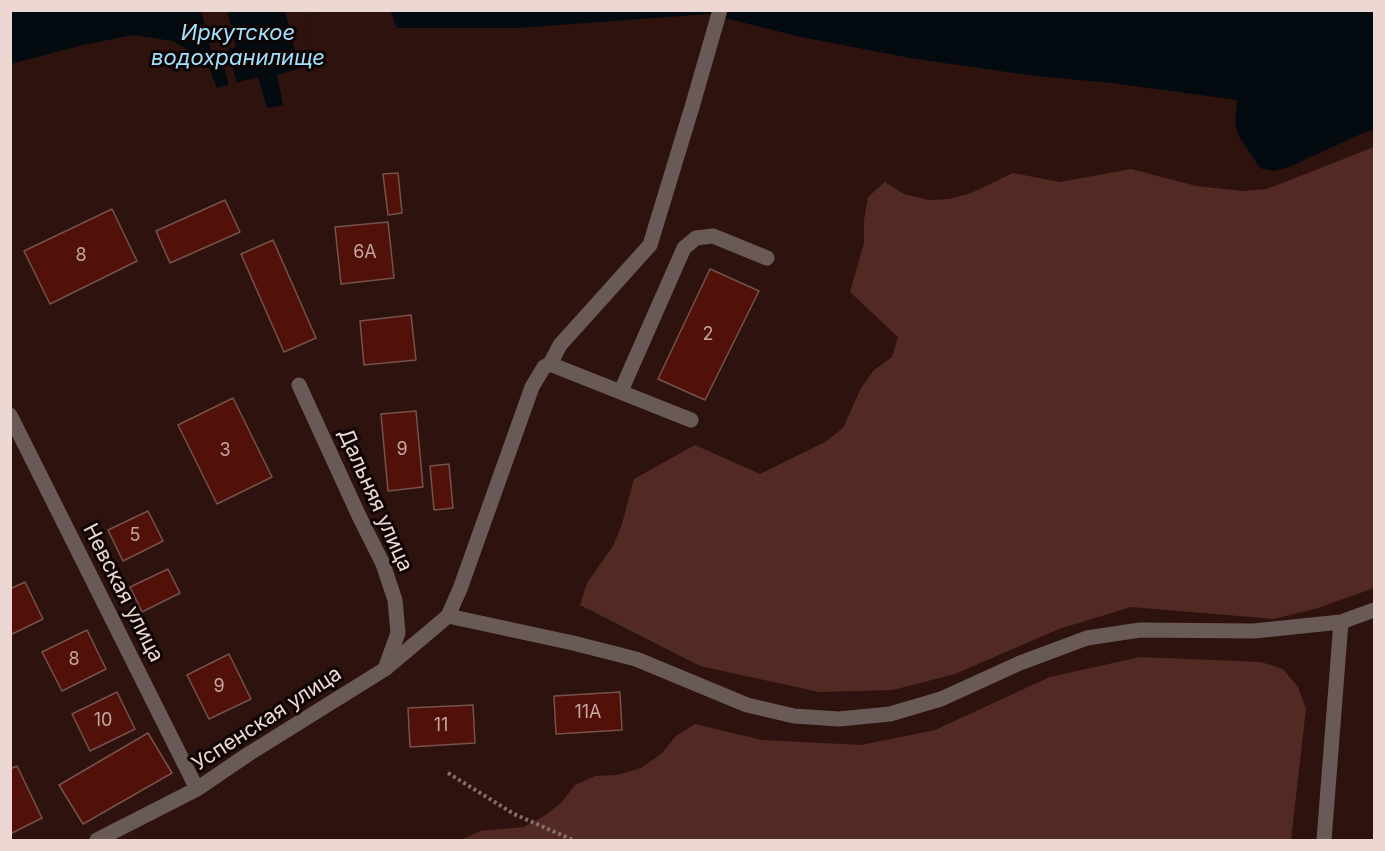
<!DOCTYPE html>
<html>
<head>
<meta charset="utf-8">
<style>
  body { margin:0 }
  #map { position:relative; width:1385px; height:851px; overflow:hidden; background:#2e120e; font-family:Inter,sans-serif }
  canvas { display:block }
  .frame { position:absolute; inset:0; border:12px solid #ecd7d3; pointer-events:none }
</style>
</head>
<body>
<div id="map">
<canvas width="1385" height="851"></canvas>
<div class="frame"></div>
</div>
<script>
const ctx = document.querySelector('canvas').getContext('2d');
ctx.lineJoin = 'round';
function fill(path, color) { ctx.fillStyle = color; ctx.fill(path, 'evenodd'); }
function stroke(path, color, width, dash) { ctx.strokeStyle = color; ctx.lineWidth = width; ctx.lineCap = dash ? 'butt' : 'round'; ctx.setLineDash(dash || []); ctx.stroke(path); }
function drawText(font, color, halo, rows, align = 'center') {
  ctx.font = font + ' Inter,sans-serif'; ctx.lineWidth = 6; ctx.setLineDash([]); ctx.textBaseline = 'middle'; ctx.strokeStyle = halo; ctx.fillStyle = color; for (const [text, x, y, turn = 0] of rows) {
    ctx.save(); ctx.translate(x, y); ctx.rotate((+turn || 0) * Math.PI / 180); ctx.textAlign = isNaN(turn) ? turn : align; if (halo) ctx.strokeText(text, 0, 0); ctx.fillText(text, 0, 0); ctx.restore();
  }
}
fill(new Path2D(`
  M1374,147V588L1318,608L1274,619L1131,607L1059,629L955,674L893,690L819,692L700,666L580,605L587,583L613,546L622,524L634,479L695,445L760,474L825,442L843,428L861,388L874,370L892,357L898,337L850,292L864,243V220L868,197L885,182L904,194L928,200L950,199L971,193L1013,173L1060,182L1131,169L1196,186L1243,191L1267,189Z
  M1140,657L1261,662L1283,669L1298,687L1306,709L1291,840H461L480,831L524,827L544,816L561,803L575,785L595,776L617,775L641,768L661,754L676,736L695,724L762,740L861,745L935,730L1050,677Z`), '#522a23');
fill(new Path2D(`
  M11,11H322L305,16L316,64L277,75L283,105L267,108L258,77L217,88L210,70L200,57L173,41L133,35L83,45L11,64Z
  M390,11H1374V130L1365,132L1287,168L1272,171L1260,168L1240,138L1235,124L1237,100L1112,83L1035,76L916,59L801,37L709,14L517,28H397Z`), '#030b10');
fill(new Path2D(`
  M201,11H227L236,47L228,49L237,84L229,86L220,51L212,53Z
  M285,11H322L305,16L316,64L300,70Z`), '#2e120e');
const building = new Path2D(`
  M398,173L402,213L388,215L383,174Z
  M225,200L240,232L170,263L156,231Z
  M112,209L137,261L50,304L24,251Z
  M388,222L394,278L341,284L335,227Z
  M273,240L316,338L284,352L241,254Z
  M710,269L759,291L705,400L658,379Z
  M411,315L416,360L364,365L360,321Z
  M233,398L272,477L217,504L178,425Z
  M416,411L423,487L388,491L381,414Z
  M449,464L453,508L434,510L430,466Z
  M148,511L163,541L123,561L108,530Z
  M168,569L180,593L142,612L130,587Z
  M25,582L43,619L10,635V589Z
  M87,630L106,669L62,691L42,652Z
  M229,654L251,699L209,719L187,675Z
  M117,692L135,729L90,751L72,714Z
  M620,692L622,730L556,734L554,696Z
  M473,705L475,743L410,747L408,708Z
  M148,733L172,773L83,824L59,785Z
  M17,766L42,818L10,834V769Z`);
fill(building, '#511109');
stroke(building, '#75534c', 1.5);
stroke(new Path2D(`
  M448,773L514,814L573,840`), '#856d69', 4, [3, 3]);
stroke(new Path2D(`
  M550,364L560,345L650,245L692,107L720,10
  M299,385L359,516L383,564L395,600L398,633L386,666
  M621,391L684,248L696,238L713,236L767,258
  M10,415L197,789
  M448,616L573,643L636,659L747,705L794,716L839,719L890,714L941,699L1020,663L1087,638L1140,630L1254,631L1341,622L1374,610
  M97,840L197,789L247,755L385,669L448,616L460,589L532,387L544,367L550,364L691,420
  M1324,840L1341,622`), '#6a5a57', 15);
drawText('18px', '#c5a6a0', null, [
  ["6А",365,253],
  ["8",81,256],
  ["2",708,335],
  ["9",402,450],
  ["3",225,451],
  ["5",135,536],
  ["8",74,660],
  ["9",219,687],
  ["11А",588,713],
  ["10",103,721],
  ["11",441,726]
]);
drawText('21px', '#ecd7d3', '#0e0403', [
  ["Дальняя улица",375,500,66],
  ["Невская улица",123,593,63],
  ["Успенская улица",267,719,-33]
]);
drawText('italic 22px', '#a0e1fd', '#0e0403', [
  ["Иркутское",238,33],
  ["водохранилище",238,58]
]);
</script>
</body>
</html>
